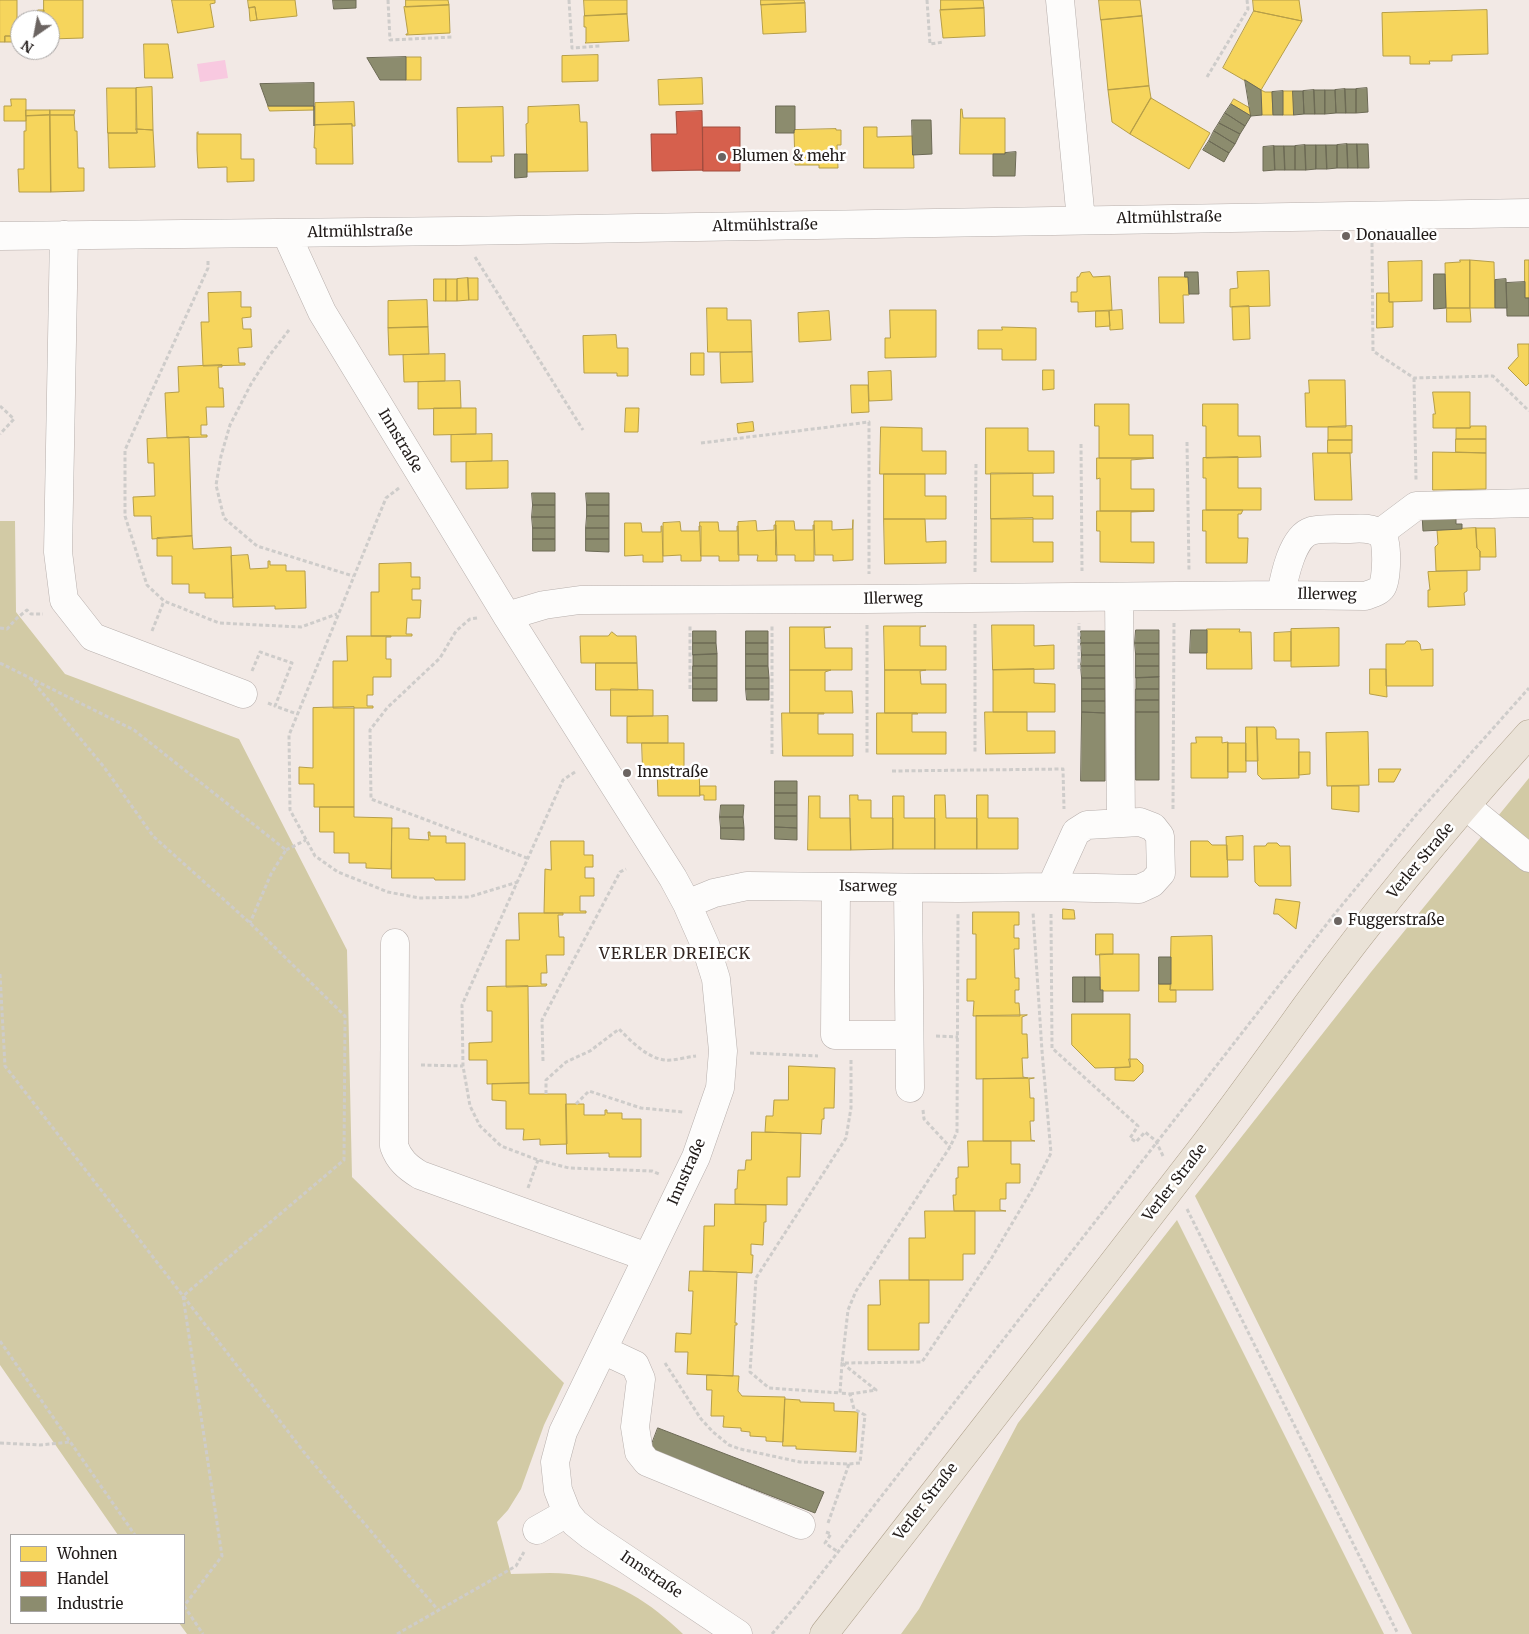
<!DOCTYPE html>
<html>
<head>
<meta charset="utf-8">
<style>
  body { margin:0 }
  #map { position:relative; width:1529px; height:1634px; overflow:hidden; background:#f2e9e5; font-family:Merriweather,serif }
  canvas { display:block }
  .legend { position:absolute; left:10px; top:1534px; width:175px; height:90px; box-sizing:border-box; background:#fff; border:1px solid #a7a4a3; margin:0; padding:6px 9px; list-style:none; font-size:15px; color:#221c1a }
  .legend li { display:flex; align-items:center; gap:10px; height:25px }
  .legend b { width:25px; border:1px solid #a7a4a3 }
  .north { position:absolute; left:10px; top:10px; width:50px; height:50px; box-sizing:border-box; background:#fff; border:1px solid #a7a4a3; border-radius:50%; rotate:213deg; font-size:14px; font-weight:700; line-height:20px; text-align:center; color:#221c1a }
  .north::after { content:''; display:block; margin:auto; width:18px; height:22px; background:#6b6461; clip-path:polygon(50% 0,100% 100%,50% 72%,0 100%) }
</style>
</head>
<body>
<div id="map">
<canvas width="1529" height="1634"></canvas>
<ul class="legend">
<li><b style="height:14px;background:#f6d55c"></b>Wohnen</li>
<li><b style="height:14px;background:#d6604d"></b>Handel</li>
<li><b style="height:14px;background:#8c8c6e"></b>Industrie</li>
</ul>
<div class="north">N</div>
</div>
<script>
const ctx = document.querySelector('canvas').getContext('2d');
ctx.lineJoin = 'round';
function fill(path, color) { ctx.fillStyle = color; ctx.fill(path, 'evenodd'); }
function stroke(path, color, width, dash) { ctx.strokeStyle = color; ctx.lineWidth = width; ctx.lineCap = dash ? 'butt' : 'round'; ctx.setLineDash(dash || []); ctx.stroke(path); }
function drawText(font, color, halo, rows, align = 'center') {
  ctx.font = font + ' Merriweather,serif'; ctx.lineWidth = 5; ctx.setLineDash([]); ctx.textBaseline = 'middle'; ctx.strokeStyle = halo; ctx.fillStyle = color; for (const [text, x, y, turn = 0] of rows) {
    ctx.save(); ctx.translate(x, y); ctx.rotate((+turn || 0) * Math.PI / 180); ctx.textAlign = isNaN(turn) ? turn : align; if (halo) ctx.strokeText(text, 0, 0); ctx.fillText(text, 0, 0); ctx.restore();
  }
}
fill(new Path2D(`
  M0,521H15L16,612L65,674L239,739L347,950L352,1177L564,1383L544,1425L521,1489L508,1510L497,1522L511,1574C531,1574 550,1572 569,1574C615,1579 651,1603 683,1634H187L179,1623H184V1535H118L0,1365Z
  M1529,778V1634H1412L1195,1196L1371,972Z
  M1177,1220L1384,1634H901L919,1609L1018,1423Z`), '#d2caa5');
fill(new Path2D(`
  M225,60L228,78L200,82L197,64Z`), '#f8c9e0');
const homes = new Path2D(`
  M0,0H17V36H5V42H0Z
  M44,0H83V38L50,39V20H44Z
  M172,0H215V3L210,4L214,27L178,33Z
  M248,0H295L297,16L257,20L255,7L249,8Z
  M406,0H448L449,5L406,7Z
  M584,0H627V14L585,16Z
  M761,0H804L805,3L761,5Z
  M941,0H983L984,8L941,10Z
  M1099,0H1140L1142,16L1101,20Z
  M1253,0H1299L1302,21L1254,11Z
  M805,3L806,32L763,34L761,5Z
  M449,5L450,33L406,35V34H408L404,7Z
  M255,7L257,20L250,21L249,8Z
  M984,8L985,36L943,38L940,10Z
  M38,10H44V20H29V17H38Z
  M1487,10L1488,54L1452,55V61H1429L1430,64H1410V56H1383L1382,13Z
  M1254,11L1302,21L1261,90L1223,68Z
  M627,14L629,41L585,43L586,42V27H584V16Z
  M1142,16L1149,86L1108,90L1101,20Z
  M5,36H17L18,42H5Z
  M144,44H168L173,78H145Z
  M598,55V81L562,82V56Z
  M406,57H421V80H406Z
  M702,78L703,104L659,105L658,80Z
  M1149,86L1151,98L1130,134L1112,122L1108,90Z
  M152,87L153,130L136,129V88Z
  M107,88H136L137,133H108Z
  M1261,90L1265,92H1272L1273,115H1262Z
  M1283,91H1293L1294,115H1283Z
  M1151,98L1210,133L1189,169L1130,134Z
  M11,99H26V121H4V106H11Z
  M1234,99L1250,108L1251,116L1231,104Z
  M354,102L355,126H352V124L315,125V103Z
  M579,105L580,122H587L588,171L527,172L526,124L528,123V107Z
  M268,106H314V110L270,111Z
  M503,107L504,156H491L492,162H458L457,108Z
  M961,109H962L963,118H1005V154H960Z
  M26,110H50V115L26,116Z
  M50,110H75L74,115H50Z
  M50,115L51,192H19L18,169H24V131H26V116Z
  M50,115H74L75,131H77L78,168H84V191L51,192Z
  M352,124L353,164H316V148H314L315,125Z
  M864,127H877V137L913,136L914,168H864Z
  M136,129L153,130L155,167L109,168L108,133H137Z
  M836,129V130H841V145H837L838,168H819V165H795L794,130Z
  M198,132V134H241V159H254V181L227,182V167L198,168L197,150V133Z
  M1460,260H1470V308H1446L1445,263L1460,262Z
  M1470,260L1494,262L1495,308H1470Z
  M1525,260H1529V298H1525Z
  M1422,261V301L1389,302L1388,262Z
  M1269,271L1270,306L1230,307V289L1238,288L1237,272Z
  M1090,272L1093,277L1110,276L1112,310L1078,312V302H1071V292H1077V277H1079L1081,273Z
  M1159,277H1188L1189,295H1183L1184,323H1160Z
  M468,278L469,300L457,301V279Z
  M468,278H478V300H469Z
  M434,279H446V301H434Z
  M446,279H457V301H446Z
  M241,292V307H251V317L242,318L243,329H251L252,347L238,348L239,363H245V365L203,366L201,322H209L208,293Z
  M1377,293H1389V302H1393V327L1377,328Z
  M427,300L428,327L388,328V301Z
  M1249,306L1250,339L1233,340L1232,307Z
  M707,308H727V320H751L752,352H708Z
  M1447,308H1470L1471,322H1447Z
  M890,310H936V357L885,358V338H890Z
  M1122,310L1123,329L1110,330L1109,311Z
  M829,311L831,340L799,342L798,313Z
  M1096,311H1109L1110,326L1096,327Z
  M428,327L429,354L389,355L388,328Z
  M1002,327L1036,328V360H1002V349H978V330H1002Z
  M616,335L617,348H628V376H617V373H584L583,336Z
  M1518,344H1529V383L1526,386L1508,368L1518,357Z
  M752,352L753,382L721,383L720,353Z
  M691,353H704V375H691Z
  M445,354V381L404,382L403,355Z
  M222,365V367H218L219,388H223L224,407H206L207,425H201V435H207V437L167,438L165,393L179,392L178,367Z
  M1043,370H1054V389L1043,390Z
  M891,371L892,400L869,401L868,372Z
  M1309,380H1345L1346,427H1306L1305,393H1309Z
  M460,381L461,408L418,409V382Z
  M851,385H868L869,412L852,413Z
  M1433,392H1470V428H1433V414H1435Z
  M1095,404H1129V435H1153V458H1099V426H1095Z
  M1203,404H1238V436H1260L1261,457L1206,458V426H1203Z
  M434,408H476V434L434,435Z
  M626,408H639L638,432H625Z
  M753,422L754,431L738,433L737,424Z
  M1352,426V440H1328V427Z
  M1471,426H1486V439H1456V428H1470Z
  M881,427L922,428V451H946V474H880Z
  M986,428H1028V451H1054V473L986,474Z
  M492,434V461L451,462V435Z
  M189,437L192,536L152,539L151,516H134L133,497L155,496L154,463H148L147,439Z
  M1456,439H1486V453L1456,452Z
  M1328,440H1352V453H1328Z
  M1433,452L1486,453V489L1433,490Z
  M1313,453H1350L1352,500H1315Z
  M1238,457V488H1261V510H1206V478H1203V458Z
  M1097,458H1154L1131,460V489H1154V511H1100V478L1097,479Z
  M508,461V488L466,489V462Z
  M991,473H1033V496H1053V519H991Z
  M884,474H925V496H946V519H884Z
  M1203,510H1243L1241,514H1238V538H1248L1247,563H1206V531H1203Z
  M1097,511H1154L1131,512V542H1154V563L1100,562V531H1097Z
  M1033,518V542H1053V562H991V519Z
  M884,519H925L926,542L946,541V563L885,564Z
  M853,520V560L833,561V555H815L814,521H832V530L852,529Z
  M756,521L757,531L774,530V525H776L777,561H757L758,555H738V522Z
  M776,521H794L795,530H813V525H814V561H795V555H776Z
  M680,522L681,531H699V526H701V561H681V555L663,556V523Z
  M700,522H718L719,531H737V526H738L739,561H719V556H701Z
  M625,523H641L642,532H661V526H662L663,562H643V555L625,556Z
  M1476,528L1477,548L1480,551V570L1436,571L1435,547L1438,544L1437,530Z
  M1476,528H1495L1496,557H1480V551L1477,548Z
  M192,536L193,549L231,547L233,598H205V593H189V584H172V556H157V538Z
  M248,555L250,569L268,568V561H270V565H286V571H305L306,608L275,609V606L233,607L231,556Z
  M411,563V577H420V589H412V600H421L420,618H407L406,634H412V636H371V592H379V564Z
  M1467,571V591L1464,593L1465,605L1428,607V590H1430L1428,572Z
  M992,625H1034V646L1054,645V669L993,670Z
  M884,626H926L920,627V646H946V670H885Z
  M790,627H831L824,628L825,648H852V670H790Z
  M1339,628V666L1291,667V629Z
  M1207,629H1240L1239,632H1251L1252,669H1207Z
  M612,632L617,636H636L637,663H581L580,636H608Z
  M1291,632V661H1274V633Z
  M347,636H391V637H386V659H391V677H373V695H367V706H373V708H333V661H347Z
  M1407,641H1417L1420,644L1421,650L1433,649V686H1386V644H1404Z
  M596,663H637L638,690H596Z
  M1034,669V683L1055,684V712H993V670Z
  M1370,669H1386L1387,697L1370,694Z
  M790,670H831L825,672V691H852L853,713H790Z
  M885,670H926L920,671L921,684H946V713H885Z
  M611,689L653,690V716H611Z
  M354,707V807H314V784H299V767L313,768V708Z
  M985,712H1027V731H1055V753L986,754Z
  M782,713H824V714H818V734H853V756H783Z
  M877,713H917L918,714H912V732H946V754H877Z
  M668,716V743H627V717Z
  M1246,727H1257L1258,761H1246Z
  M1257,727H1274L1276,730V739H1299V778L1262,779L1258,775Z
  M1368,732L1369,785L1327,786L1326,733Z
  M1196,737H1222V743L1228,742V778H1191V743H1196Z
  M642,743H684V770H643Z
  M1228,743H1246V772H1228Z
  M1299,752H1310V774L1299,775Z
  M699,769L700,796H658L657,770Z
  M1379,769H1401L1394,782H1379Z
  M700,786H716V800H704V795H700Z
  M1332,786H1359V812L1332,809Z
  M850,795H858V800H871V818H893V849L851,850Z
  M935,795H945L946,818H977V849H935Z
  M977,795H988V818H1018V849H977Z
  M809,796H820V818H850L851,850H808Z
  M893,796H904V818H935V849H893Z
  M320,807H354V817L392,818L391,869L366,868V863H349V853H334V832H320Z
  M392,828H409V839L429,840L428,832H430V836H446V843H465V880H435L434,878H392Z
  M1243,836V860H1227L1226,837Z
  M551,841H584V855H593V867H585V878H594V896H580V911H586V913H544L545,869L551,870Z
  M1191,841H1208L1212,845H1227L1228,877H1191Z
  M1268,843H1277L1280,846H1290L1291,886H1259L1255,882L1254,846H1265Z
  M1276,899L1300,902L1296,929L1278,914H1274Z
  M1063,909L1074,910L1075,919H1063Z
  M973,912H1019V925H1014V938H1019V949H1014L1015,978H1019V990H1015V1003H1019L1020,1016H973L974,1001H967V979H976V934H973Z
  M519,913H563V915H558L559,937H564V955H546L547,973H541V984H547L546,986L506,987V940H519Z
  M1096,934H1113V954L1096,955Z
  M1212,936L1213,990H1170L1171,937Z
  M1100,954H1139V991H1101Z
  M1159,984H1171L1170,990H1176V1002H1159Z
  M528,986L529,1083L487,1084V1060H469V1043L492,1042V1011H487V987Z
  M1072,1014H1130V1067L1095,1068L1072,1045Z
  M1027,1015L1022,1017V1034H1027L1028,1058H1022L1023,1077L1028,1078L976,1079V1016Z
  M1129,1059H1137L1143,1065V1072L1134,1081L1115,1080V1068L1130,1067Z
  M789,1066L835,1068L834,1108H824V1119H822L821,1134L765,1132L766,1116H773L774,1100H788Z
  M1034,1078L1029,1079L1030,1098H1034V1121H1030L1031,1140L1035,1141H983V1079Z
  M529,1083V1094H566L567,1144L540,1145V1139L523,1140L524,1129H506V1101L492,1100V1084Z
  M566,1104H584V1115H605V1110H607V1113H622V1119H641V1157H609V1153L567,1154Z
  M752,1132L801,1133L800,1177H787V1205L735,1204V1189H737L738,1170H745L746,1160H751Z
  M968,1141H1011V1164H1020V1183H1006V1199H1000V1210L1006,1211H954L953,1195H956V1178H958V1167H968Z
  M715,1204L766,1205V1222H764L763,1245L751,1244V1255H753L752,1273L703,1271L704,1226H714Z
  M925,1211H975V1254H963V1280H909V1238H925Z
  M690,1271L737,1272L735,1323H737V1325H735L733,1376L687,1374L688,1352H675L676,1333L691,1334L693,1291H689Z
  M880,1280H929V1323H919V1350H868V1305H880Z
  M707,1375L739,1376L738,1391L742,1396L785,1397L783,1442L766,1441V1437L750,1436V1432L741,1431V1428L723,1427L724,1416H711L712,1390H707Z
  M785,1399L800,1400V1402L834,1403V1411L858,1412L856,1452L796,1449V1446H783Z`);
fill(homes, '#f6d55c');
stroke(homes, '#b69e48', 1);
const shops = new Path2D(`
  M702,111L703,170L652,171L651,134H677L676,112Z
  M703,127H740V171H703Z`);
fill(shops, '#d6604d');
stroke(shops, '#a04c3e', 1);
const industry = new Path2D(`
  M333,0H356V8L334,9Z
  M406,57V80H380L367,58Z
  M1245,80L1261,90L1262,115L1251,116Z
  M314,83V126V106H268L260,84Z
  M1367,88L1368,112L1356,113V89Z
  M1345,89H1356V113H1346Z
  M1345,89L1346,113H1336L1335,90Z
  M1314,90H1325V114H1315Z
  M1314,90L1315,114H1304L1303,91Z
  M1325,90H1335L1336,113L1325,114Z
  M1283,91V115H1273L1272,92Z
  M1293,91H1303L1304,114L1294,115Z
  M1231,104L1251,116L1245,126L1225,113Z
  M776,106H795V130H794V133H776Z
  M1225,113L1245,126L1240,134L1219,123Z
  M912,120H931L932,154L913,155Z
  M1219,123L1240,134L1235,144L1214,131Z
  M1214,131L1235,144L1229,153L1209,141Z
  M1209,141L1229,153L1224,162L1203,150Z
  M1347,144L1348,168H1337V145Z
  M1347,144H1357L1358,168H1348Z
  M1357,144H1368L1369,168H1358Z
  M1305,145H1316V169L1306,170Z
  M1305,145L1306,170H1295V146Z
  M1316,145H1326L1327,169H1316Z
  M1326,145H1337V168L1327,169Z
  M1274,146H1284L1285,170H1275Z
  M1274,146L1275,170L1263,171V147Z
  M1284,146H1295V170H1285Z
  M1016,152L1015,176H993V154H1005V153Z
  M515,154H527V177L515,178Z
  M1185,272H1198L1199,294H1189L1188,277H1185Z
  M1434,274H1445L1446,308L1434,309Z
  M1506,279L1507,308H1495V280Z
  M1525,282V298H1529V316H1507L1506,283Z
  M532,493H555V505H533Z
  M586,493H609V505H587Z
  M533,505H555V517H532Z
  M587,505H609V516H587Z
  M1456,513V524H1462V529L1423,531L1422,514Z
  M587,516H609V528H586Z
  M532,517H555V528H533Z
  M533,528H555V539H533Z
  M586,528H609V539H586Z
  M533,539H555V551H533Z
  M586,539H609V552L586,551Z
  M1136,630H1159V643H1135Z
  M1191,630H1207V653H1190Z
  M693,631H716V643H693Z
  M746,631H768V643H746Z
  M1081,631H1105V643H1081Z
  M693,643H716L717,654L693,655Z
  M746,643H768V654H746Z
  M1081,643H1105V655H1082Z
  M1135,643H1159V654H1136Z
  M717,654V666H693V655Z
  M746,654H768V666H746Z
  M1136,654H1159V666H1136Z
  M1082,655H1105V666H1081Z
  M693,666H717V678H693Z
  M746,666H768L769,678H746Z
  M1081,666H1105V678H1082Z
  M1136,666H1159V677L1136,678Z
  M1159,677V689H1136V678Z
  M693,678H717V689H693Z
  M746,678H769V689H746Z
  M1082,678H1105V689H1082Z
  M693,689H717V701H693Z
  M746,689H769V700H747Z
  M1082,689H1105V701H1082Z
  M1136,689H1159V700H1136Z
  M1136,700H1159V712H1136Z
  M1082,701H1105V713L1082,712Z
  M1082,712L1105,713V781H1081Z
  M1136,712H1159V780H1136Z
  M775,781H797V793H775Z
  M775,793H797V805H775Z
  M721,805H744L743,817H720Z
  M775,805H797V816H775Z
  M775,816H797V828L775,827Z
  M720,817H743L744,828H721Z
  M775,827L797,828V840L775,839Z
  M721,828H744V840L721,839Z
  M1159,957H1171V984H1159Z
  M1073,977H1085V1002H1073Z
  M1085,977H1100V990H1103V1002H1085Z
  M658,1428L824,1492L815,1513L650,1449Z`);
fill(industry, '#8c8c6e');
stroke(industry, '#6c6a55', 1);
const minor = new Path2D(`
  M1060,0L1081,220
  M286,233L322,312L507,616L673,878L687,904L706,947L716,979L723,1051L720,1088L696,1157L563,1432L555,1462L558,1490L567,1513L575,1523L590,1535L738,1634
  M64,235L58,552L64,600L93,637L243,694
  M0,236L459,231L1529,213
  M1380,533L1416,506L1529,503
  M1119,597L1121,823
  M507,616L544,605L580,600L867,599L1281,595C1284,578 1292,537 1311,531C1319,528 1339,529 1349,529C1360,528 1373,527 1382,535C1388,541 1387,580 1382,587C1379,592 1370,594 1365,596L1281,595
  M1466,806L1529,858
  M836,887L835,1035H909
  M908,888L910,1088
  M687,904L714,893L747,886L958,888L1051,887L1076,832L1087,825L1140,822L1153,827L1160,836L1161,873L1152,883L1139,889L1051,887
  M395,943L394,1146C399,1160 407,1167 420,1175L647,1257
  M603,1350L635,1365L641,1379L635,1427L639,1452L647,1462L801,1525
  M537,1530L567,1513`);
const major = new Path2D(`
  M824,1634C951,1470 1079,1308 1205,1144C1240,1098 1273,1052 1307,1005C1376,911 1451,820 1529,734`);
stroke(minor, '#b7afac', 29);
stroke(major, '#ac9e88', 29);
stroke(new Path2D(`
  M388,0L390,40L453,37
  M569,0L572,48L600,46
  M927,0L930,44L944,42
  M1207,77L1248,9L1247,0
  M1372,243L1373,351L1414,378L1493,376L1529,411
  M475,257L583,430
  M208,261V268L125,450V516L147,585L164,601L219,623L301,627L337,614
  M289,330L269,356L251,384L230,425L221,456L216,485L224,518L257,546L353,576
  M1414,378L1416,480
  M0,406L14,419L0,434
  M1187,442L1189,571
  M701,443L869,422V574
  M1081,444L1082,571
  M399,488L386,498L289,735L290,810L315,856L338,872L388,892L419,898L469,897L518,882
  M975,572L976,462
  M477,618L470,619L456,631L440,658L387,708L370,730L371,799L527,858
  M975,624V753
  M867,625V754
  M0,628L7,629L17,618L27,610L31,614H43
  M152,631L164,601
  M0,663L134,730L286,850L271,874L250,923
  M1079,669V623
  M252,671L260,652L292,663L275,706L297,714
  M30,678L104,767L153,836L250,923L345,1016L344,1160L183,1296
  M690,689V626
  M268,703L275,706
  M772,754V625
  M892,771L1063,769L1064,809
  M575,772L563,780L462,1005L463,1066L470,1106L480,1126L501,1146L538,1160L569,1168L652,1171L659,1174
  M1173,809L1174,622
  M286,850L306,840
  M1051,914L1052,1048L1138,1126L1130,1138L1136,1142L1145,1132L1156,1141L1163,1156
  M0,974L5,1066L307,1456L438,1610
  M936,1036L958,1037
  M750,1053L818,1056
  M851,1060V1108L846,1138L756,1278L750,1372L769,1388L840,1393L842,1363L922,1362L991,1259L1033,1188L1051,1153L1042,1051L1033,912
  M543,1061L542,1020L620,872L626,869
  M421,1065L463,1066
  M546,1094V1080L566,1062L590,1051L619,1029C631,1041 647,1058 665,1060C674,1061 686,1057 696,1056
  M576,1104L589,1091L641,1108L683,1112
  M923,1110L924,1119L950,1147
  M528,1188L538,1160
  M1187,1209L1398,1634
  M183,1296L222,1556L184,1606
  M0,1341L135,1535
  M665,1363L701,1419L713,1432L729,1445L740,1449L800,1462L849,1464L860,1463L865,1415L854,1409L850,1394L840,1393
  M850,1394L876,1390L842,1363L848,1310L856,1291L950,1147L957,1132L958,914
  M0,1443L40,1445L70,1442
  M828,1523L849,1464
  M826,1532L831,1534L825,1543L838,1552
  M184,1606L203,1634
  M397,1634L516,1566L524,1552
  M772,1634L796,1606L1333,916L1416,815L1529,688`), '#ceccca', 3, [4, 2.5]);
stroke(minor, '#fdfcfb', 28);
stroke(major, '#eae2d7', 28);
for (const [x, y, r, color] of [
  [722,157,5,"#6b6461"],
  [1346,236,5,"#6b6461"],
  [627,773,5,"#6b6461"],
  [1338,921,5,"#6b6461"]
]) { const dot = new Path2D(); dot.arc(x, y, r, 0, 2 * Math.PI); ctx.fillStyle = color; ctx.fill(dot); stroke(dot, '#fff', 2); }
drawText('15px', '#221c1a', '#fff', [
  ["Blumen & mehr",732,157],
  ["Donauallee",1356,236],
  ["Innstraße",637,773],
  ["Fuggerstraße",1348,921]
], 'left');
drawText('15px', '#221c1a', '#fff', [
  ["Altmühlstraße",1169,218,-1],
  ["Altmühlstraße",765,226,-1],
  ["Altmühlstraße",360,232,-1],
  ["Innstraße",400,441,59],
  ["Illerweg",1327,595,1],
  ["Illerweg",893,599,-1],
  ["Verler Straße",1421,861,-50],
  ["Isarweg",868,887,1],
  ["Innstraße",687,1172,-66],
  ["Verler Straße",1175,1183,-52],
  ["Verler Straße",926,1502,-52],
  ["Innstraße",651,1575,34]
]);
ctx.letterSpacing = '1px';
drawText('16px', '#332621', '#fff', [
  ["VERLER DREIECK",675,954]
]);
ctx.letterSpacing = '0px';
</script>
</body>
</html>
